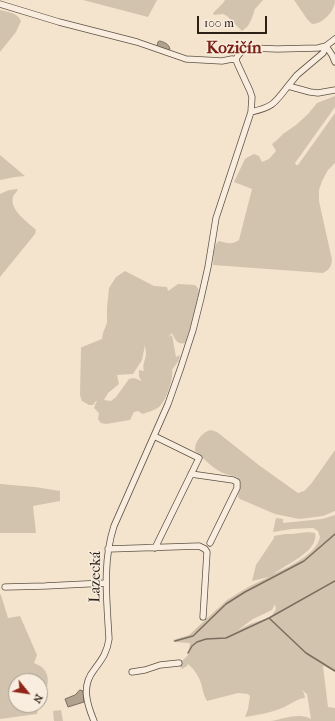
<!DOCTYPE html>
<html>
<head>
<meta charset="utf-8">
<style>
  body { margin:0 }
  #map { position:relative; width:335px; height:721px; overflow:hidden; background:#f4e4cd; font-family:"IM FELL French Canon",serif }
  canvas { display:block }
  .north { position:absolute; left:8px; top:673px; width:40px; height:40px; box-sizing:border-box; background:#f8edde; border:1px solid #a69b8e; border-radius:50%; rotate:120deg; font-size:11px; font-weight:700; line-height:16px; text-align:center; color:#2b2117 }
  .north::after { content:''; display:block; margin:auto; width:14px; height:18px; background:#8f2418; clip-path:polygon(50% 0,100% 100%,50% 72%,0 100%) }
  .scale { position:absolute; left:197px; top:16px; width:70px; height:18px; box-sizing:border-box; border:2px solid #2b2117; border-top:0; padding-left:5px; font-size:12px; line-height:14px; white-space:nowrap; color:#2b2117; -webkit-text-stroke:3px #f8edde; paint-order:stroke }
</style>
</head>
<body>
<div id="map">
<canvas width="335" height="721"></canvas>
<div class="north">N</div>
<div class="scale">100 m</div>
</div>
<script>
const ctx = document.querySelector('canvas').getContext('2d');
ctx.lineJoin = 'round';
function fill(path, color) { ctx.fillStyle = color; ctx.fill(path, 'evenodd'); }
function stroke(path, color, width, dash) { ctx.strokeStyle = color; ctx.lineWidth = width; ctx.lineCap = dash ? 'butt' : 'round'; ctx.setLineDash(dash || []); ctx.stroke(path); }
function drawText(font, color, halo, rows, align = 'center') {
  ctx.font = font + ' "IM FELL French Canon",serif'; ctx.lineWidth = 3; ctx.setLineDash([]); ctx.textBaseline = 'middle'; ctx.strokeStyle = halo; ctx.fillStyle = color; for (const [text, x, y, turn = 0] of rows) {
    ctx.save(); ctx.translate(x, y); ctx.rotate((+turn || 0) * Math.PI / 180); ctx.textAlign = isNaN(turn) ? turn : align; if (halo) ctx.strokeText(text, 0, 0); ctx.fillText(text, 0, 0); ctx.restore();
  }
}
fill(new Path2D(`
  M83,0H157L148,17Z
  M225,0H263L255,9L252,18L248,26L242,31L227,16L223,14L214,15L213,13L223,3Z
  M294,0H335C335,11 323,24 312,24L307,19Z
  M0,10C8,12 18,13 21,21L16,32L0,52Z
  M335,96V107L295,163L296,165H298L335,113V163L328,170L322,181L319,190V201L332,260C331,267 329,270 323,273L213,265L214,251L216,244L219,241C227,243 232,245 239,240L252,189L234,182L245,159L248,157L254,154L259,156L262,162L269,159L276,151L272,144L277,140L283,134L296,125L308,114L317,103Z
  M0,155L25,176L15,177L0,180Z
  M18,189C17,192 13,195 13,197C9,210 29,223 36,230L35,234L0,277V194L9,190Z
  M125,271L154,286L167,287L168,291L178,284L195,285L198,288L199,293L195,313L185,343C177,345 175,339 172,333L168,337L172,335L176,357L180,355L179,360L172,370C174,377 166,401 160,406C156,410 148,412 143,414L138,411L134,412L130,420L106,424L101,423L98,419L99,413L94,408L95,405L97,401H96L93,405H89L82,401L80,395L81,348L82,347L102,339L103,333L107,323V308L109,288L116,277ZM145,345C145,347 146,351 146,355C145,361 142,365 144,371L139,370V377L142,381L134,378L129,379L116,397L111,401L104,400L108,393L119,384L117,375L133,374L142,360Z
  M211,430L217,432L260,466L298,493L304,491L311,484L335,450V511L323,516L299,519L275,514L240,499L238,497C238,491 242,483 238,478C235,475 229,476 226,474C213,470 205,459 195,451C194,442 202,432 211,430Z
  M0,484L35,487L60,491V501L33,506L36,533H0Z
  M335,515V672L324,666H323L328,707L335,708V721H271C283,719 300,712 311,719L307,694L302,690L304,693L305,698C296,699 290,705 282,708C270,713 257,715 245,717L248,709L250,696L248,694L238,693L207,701C203,694 203,690 201,683C198,675 194,669 188,664L187,666L182,669L179,664L188,655L190,643L174,642L173,640L189,635L227,600L250,586L269,577L252,581L256,565L274,538V536L285,534H292L308,532L315,533C319,552 285,564 274,574C289,566 316,555 320,537L318,531L313,528L292,529L273,532L276,518L283,519V523L322,519ZM275,604L276,609L271,617L250,624L238,630L253,619L272,610Z
  M0,594L1,595L8,618L20,616L37,655L34,663C45,667 50,674 47,687C46,691 42,697 40,702V681H16V705H39L37,714L0,719Z
  M61,710L63,721H54L53,711Z`), '#d2c3ae');
const water = new Path2D(`
  M160,41C164,42 169,44 170,49C166,52 160,48 157,46L158,42Z
  M80,690L83,691L84,702L68,707L65,699L75,695Z`);
fill(water, '#b0a28f');
stroke(water, '#7b6e5f', 1);
stroke(new Path2D(`
  M269,618L335,581
  M175,641L193,636L226,604L245,592L304,561L335,534
  M188,653L192,646L197,642L206,639L226,638L269,618L306,653L335,671`), '#7b6e5f', 1.5);
const minor = new Path2D(`
  M0,4L59,22L137,42L186,59L222,61L232,59L236,60
  M326,46L332,55L335,62
  M288,86L297,75L323,53L326,46
  M251,112C273,107 274,104 288,86L310,92L318,93L335,90
  M154,436L199,458L155,548
  M191,474L233,480L237,482V488L210,543
  M108,549L199,546L205,549L207,552L203,617
  M5,587L45,586L106,583
  M132,672L145,670L160,665L179,663
  M94,721C87,704 81,686 94,670C102,659 107,653 109,639C107,601 102,563 114,526L168,404L181,367L193,330L201,298L208,267L216,218L251,112L252,97L250,91L238,65L236,60L237,57L241,52L247,48H252L277,49L318,48L326,46L335,39`);
stroke(minor, '#5d5244', 7);
stroke(minor, '#f8edde', 5.5);
drawText('15px', '#2b2117', '#f8edde', [
  ["Lazecká",96,577,-89]
]);
drawText('bold 17px', '#7a1f14', '#f8edde', [
  ["Kozičín",234,49]
]);
</script>
</body>
</html>
